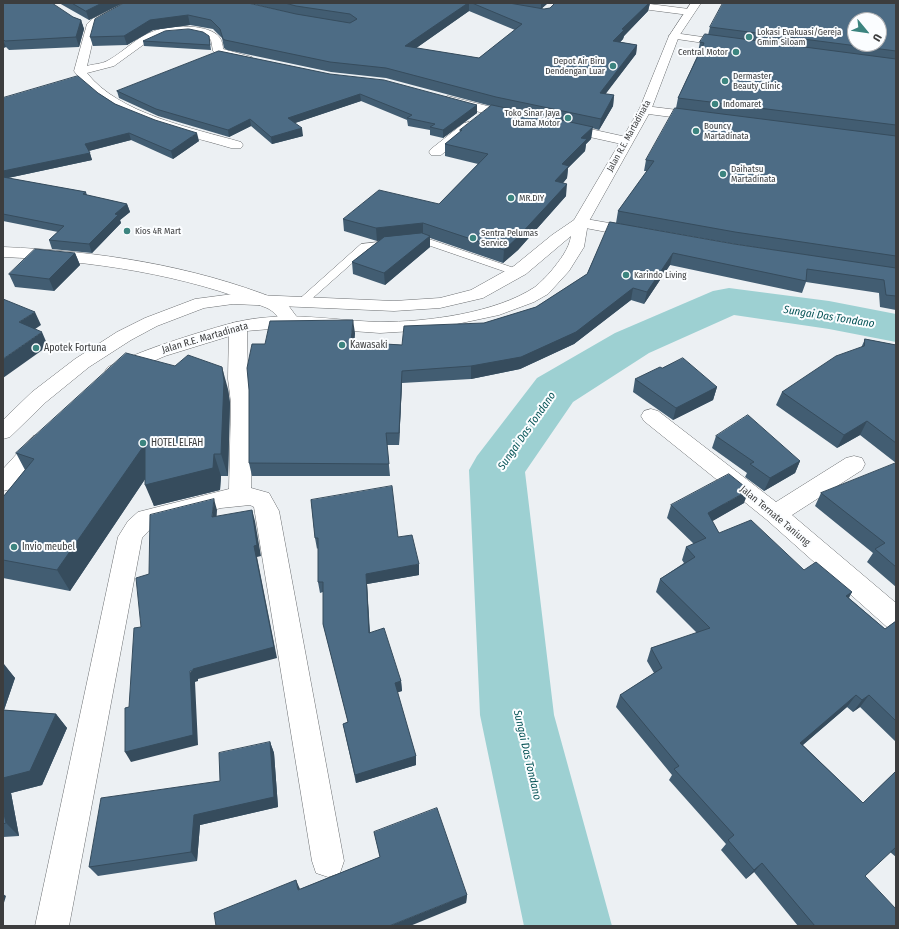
<!DOCTYPE html>
<style>
body{margin:0}
#map{position:relative;width:899px;height:929px;overflow:hidden;background:#ecf0f3;font-family:"Fira Sans Condensed",sans-serif}
canvas{display:block}
.frame{position:absolute;inset:0;border:4px solid #3c3d3e;pointer-events:none}
.north{position:absolute;left:847px;top:12px;width:40px;height:40px;box-sizing:border-box;background:#fbfdff;border:1px solid #afb0b2;border-radius:50%;rotate:119deg;font-size:11px;font-weight:700;line-height:16px;text-align:center;color:#3c3d3e}
.north::after{content:'';display:block;margin:auto;width:14px;height:18px;background:#3c847f;clip-path:polygon(50% 0,100% 100%,50% 72%,0 100%)}
</style>
<div id="map">
<canvas width="899" height="929"></canvas>
<div class="frame"></div>
<div class="north">U</div>
</div>
<script>
const ctx = document.querySelector('canvas').getContext('2d');
ctx.lineJoin = 'round';
function paint(path, color) {
  ctx.fillStyle = color;
  ctx.fill(path, 'evenodd');
}
function stroke(path, color, width, dash) {
  ctx.strokeStyle = color;
  ctx.lineWidth = width;
  ctx.lineCap = dash ? 'butt' : 'round';
  ctx.setLineDash(dash || []);
  ctx.stroke(path);
}
function label(font, color, halo, rows, align = 'center') {
  ctx.font = font + ' "Fira Sans Condensed",sans-serif';
  ctx.lineWidth = 4;
  ctx.setLineDash([]);
  ctx.textBaseline = 'middle';
  ctx.strokeStyle = halo;
  ctx.fillStyle = color;
  for (const [text, x, y, turn = 0] of rows) {
    ctx.save();
    ctx.translate(x, y);
    ctx.rotate((+turn || 0) * Math.PI / 180);
    ctx.textAlign = isNaN(turn) ? turn : align;
    if (halo) ctx.strokeText(text, 0, 0);
    ctx.fillText(text, 0, 0);
    ctx.restore();
  }
}
const river = new Path2D(`
 M729,288L829,301L896,314V342L829,329L734,315L649,353L573,402L525,472L554,715L612,926H524L480,715L469,470L477,456L537,378L615,333L713,291Z`);
const service = new Path2D(`
 M423,237L520,270L521,272L520,274H512L422,243L368,249L306,304L302,305L296,302L361,244Z`);
const minor = new Path2D(`
 M126,3H139L96,27L87,66C93,64 102,64 107,61C124,52 136,37 154,31C169,25 210,23 220,38C222,41 223,46 223,49L252,57L254,59L248,62L219,56L213,51L211,40L204,34L160,35L143,45L114,66L87,73C119,114 192,128 241,142L243,145L241,148H231C177,132 108,120 74,71L87,24L92,19Z
 M614,3H642L689,9L694,12L689,15L619,6Z
 M674,33L731,41L736,44L731,47L670,38L669,36Z
 M448,96L519,114L521,117L515,121L444,103L442,100Z
 M645,106L702,113L708,117L702,121L641,113L639,110Z
 M469,122L475,126L474,129L441,155H431L429,152L431,149L464,123Z
 M563,123L631,138L633,141L631,144L626,145L558,130L557,127Z
 M580,218L638,228L644,230L646,233L644,236L638,238L575,226L572,223L575,220Z
 M3,247C97,251 191,265 279,300L288,305L299,320L296,324C280,328 280,314 267,308C183,274 93,261 3,257Z
 M238,322L244,323L247,327L248,379L251,403V488L269,493L279,511L344,861L340,873L328,877L316,873L312,861L254,507L250,505L221,508L154,525L142,538L69,926H35L118,537L128,521L138,512L229,489L231,403L228,379L229,327L232,323Z
 M651,409L658,411L776,502L846,458L854,456L862,458L865,464L862,470L792,515L896,603V630L887,627L767,520L644,421L641,416L644,411Z`);
const trunk = new Path2D(`
 M691,3H701L679,36L651,110L588,223L584,247L569,271L548,294L534,302L499,315L452,325L413,331L380,333L295,327L246,331L165,356L122,375L115,377L108,375L105,371L108,367C138,352 169,342 201,332C221,326 240,320 260,318C300,313 340,321 380,322C427,322 496,313 535,287C541,282 547,276 552,270C560,260 569,249 571,236L526,274L483,298L440,308L394,311L233,304L204,308L157,326L131,340L89,367L46,402L10,437L3,439V420L32,392L75,359L117,332L145,318L195,299L233,294L394,301L440,298L471,290L514,266L552,235L574,220L639,110L669,36Z
 M41,434L49,436L52,441L49,446L11,489L3,491V469L33,436Z`);
const wall = new Path2D(`
 M3,3L73,17L81,20L84,29L79,47L9,50L6,47L3,48Z
 M59,3H123L89,20Z
 M124,3L297,15L249,3H548L541,9H544L550,8L555,3H657H650L648,11L624,36L623,39L620,42L637,45L636,54L605,94L614,95L613,106L599,130L592,128L591,139L586,144L585,151L568,168L567,178L563,183L566,196L518,250L503,263L430,238V247L385,285L353,274L352,262L380,240L377,241L344,231L343,219L439,204L478,164L445,156V144L460,132V130L491,106L386,78L331,72L227,50L224,48L222,38L213,29L190,25L153,30L127,45L93,46L90,37ZM469,11L515,30L479,58L416,48Z
 M896,3V310L880,307L879,293L806,282L802,293L670,265L644,304L631,300L574,344L520,369L471,379L402,383L399,445H387L390,476H252L249,463L265,344L355,333L354,342L402,345L484,323L536,307L587,274L610,222L734,244L818,257L731,244L616,223L618,211L647,171H644L646,160L676,108L678,98L699,52H698L700,42L708,35L710,27Z
 M209,36L211,50L144,46L143,41Z
 M219,51L477,105V113L443,138L430,135V130L408,126L407,120L361,101L295,123L303,136L272,144L251,126L229,137L158,116L119,98L117,91Z
 M98,93L115,104L199,141L173,159L131,140L89,151L92,160L8,178L86,192L87,195L127,204L130,212L120,220L121,223L92,253L52,249L49,240L58,232L3,221V98Z
 M75,253L80,265L54,291L15,287L9,274Z
 M865,339L896,345V463L860,435L837,448L776,405L782,392L861,348Z
 M635,379L717,387L713,400L673,420L633,392Z
 M228,389L230,403L228,476H221L220,490L154,506L145,479L70,591L3,578V497L25,470L16,453Z
 M716,436L800,461L795,473L764,491L745,477L747,473L712,448Z
 M896,463V587L867,562L873,553L815,506L821,493Z
 M311,500L398,537L419,575L367,584L370,632L401,681L402,691L397,692L416,756V765L356,783L343,724L348,722L323,624V592L320,593L318,582V548L317,549L315,538Z
 M744,503L712,521L719,533L804,570L852,592L849,598L885,629L896,621V742L860,707L853,712L847,707L803,745L863,803L896,771V857L890,852L865,876L896,926H798L754,872L746,879L721,850L726,844L669,780L672,775L616,707L620,695L654,673L647,661L651,648L697,633L656,592L660,579L684,563L682,560L686,547L694,544L667,518L671,505Z
 M3,664L15,678L4,710L56,714L67,728L42,785L11,793L19,836L3,837Z
 M270,742L274,753L278,807L200,825L197,861L98,876L89,867L220,781Z
 M374,832L467,895L466,903L300,889L380,857Z`);
const shadedWall = new Path2D(`
 M102,3H123L89,20L86,11Z
 M468,3H469V11L405,56V46Z
 M541,3H548L541,9Z
 M649,3H650L648,11L624,36L623,39L612,51L613,41L622,29Z
 M188,15L190,25L153,30L127,45L124,36L150,20Z
 M81,20L84,29L79,47L76,37Z
 M3,40L6,47L3,48Z
 M637,45L636,54L598,104L600,93Z
 M360,94L361,101L289,125L288,118Z
 M614,95L613,106L599,130L601,119Z
 M477,105V113L443,138V130Z
 M250,119L251,126L229,137L228,130Z
 M593,127L591,139L586,144L585,151L568,168L567,178L554,194L555,181L562,164L581,138Z
 M302,128L303,136L272,144L271,137Z
 M129,133L131,140L88,151L85,144Z
 M197,133L199,141L173,159L171,151Z
 M90,153L92,160L3,179V171Z
 M567,184L566,196L518,250L503,263L504,250Z
 M127,204L130,212L120,220L121,223L92,253L89,244L115,214Z
 M423,223V236L377,241L376,228Z
 M430,236V247L385,285L384,273Z
 M75,253L80,265L54,291L49,279Z
 M673,253L670,265L644,304L647,292Z
 M633,288L631,300L574,344L520,369L471,379V366Z
 M35,312L41,325L25,336L19,322Z
 M353,320L355,333L353,355L351,342Z
 M42,332L48,346L3,378V359Z
 M222,367L228,389L230,403L228,476L221,454Z
 M402,371V383L399,445V433Z
 M717,387L713,400L673,420L676,408Z
 M867,421L860,435L837,448L844,435Z
 M145,444L154,466L70,591L57,570Z
 M214,454L221,476L220,490L154,506L145,485Z
 M800,461L795,473L764,491L770,478Z
 M749,490L744,503L704,526L708,513Z
 M214,499L217,510L216,528L212,517Z
 M252,510L255,521L261,556L257,557L277,658L198,679V681L195,682L198,745L131,762L125,752L193,669L254,546Z
 M419,564V575L367,584L370,643L369,633L366,574Z
 M852,592L844,604L846,596Z
 M4,664L15,678L3,713V665Z
 M401,681L402,691L396,693L395,683Z
 M856,695L847,707L792,754L800,743Z
 M869,695L860,707L853,712L862,700Z
 M56,714L67,728L42,785L11,793L19,836L6,823L3,809V778Z
 M270,742L274,753L278,807L200,825L197,861L191,852L194,815Z
 M416,756V765L356,783L355,775Z
 M762,863L754,872L746,879L754,870Z
 M296,880L300,889L298,890Z
 M3,894L6,896L3,906Z
 M467,895L466,903L410,926H389Z`);
const building = new Path2D(`
 M3,3H52L73,17L81,20L76,37L5,41L3,39Z
 M72,3H102L86,11Z
 M124,3H248L296,14L350,23L357,19L350,14L296,6L285,3H468L405,46L479,58L522,24L472,3H509L544,9L550,8L555,3H649L622,29L624,30L613,41L637,45L600,93L614,95L601,119L496,97L386,68L330,62L225,40L223,39L220,29L211,20L188,15L150,20L124,36L90,37L95,19Z
 M723,3H896V51L710,27ZM855,20H879V44H855Z
 M189,29L203,32L209,36L210,45L143,41L165,31Z
 M705,34L896,59V125L678,98L704,43L700,42Z
 M219,51L330,74L384,80L477,105L443,130L430,127L435,124L407,118L412,115L360,94L288,118L302,128L271,137L250,119L228,130L156,109L117,91Z
 M78,76L98,93L115,104L155,120L197,133L171,151L129,133L85,144L90,153L3,171V98Z
 M492,105L593,127L581,138L587,139L562,164L569,166L555,181L567,184L518,237L504,250L423,223L376,228L343,219L379,190L439,204L488,154L445,144L462,130H460Z
 M675,108L896,136V256L735,232L618,211L654,161L646,160Z
 M3,177L86,192L83,194L127,204L115,214L118,215L89,244L49,240L64,226L3,214Z
 M610,222L734,244L896,268V296L886,295L884,280L807,269L806,281L673,253L647,292L633,288L576,332L521,357L471,366L402,371L399,433H386L389,464L249,463V390L247,368L252,344H265L270,321L353,320L351,342L402,345L404,326L484,323L536,307L587,274Z
 M422,233L430,236L384,273L352,262L384,237Z
 M35,249L75,253L49,279L9,274Z
 M3,299L35,312L19,322L42,332L3,359Z
 M865,339L896,345V443L867,421L844,435L782,392L836,356L864,346Z
 M126,353L175,366L188,355L222,367L224,381L221,454H214L213,468L145,485V444L57,570L3,560V497L34,459L16,453Z
 M683,358L717,387L676,408L635,379L660,367L662,368Z
 M748,415L800,461L770,478L750,464L754,462L716,436Z
 M896,463V567L875,549L885,543L821,493Z
 M729,474L749,490L708,513L719,533L751,520L804,570L816,562L852,592L846,596L885,629L896,621V721L869,695L862,700L856,695L800,743L863,803L896,771V847L865,876L896,909V926H815L762,863L754,870L728,840L734,835L674,769L679,766L620,695L662,668L651,648L710,628L660,579L695,557L686,547L706,538L671,505Z
 M392,486L398,537L412,535L419,564L366,574L369,633L384,628L401,681L395,683L416,756L355,775L343,724L348,722L323,624V582H318V538H315L311,500Z
 M214,499L212,517L252,510L257,545L254,546L274,647L193,669V671H190L193,735L125,752V708L129,707L134,628L141,627L136,578L149,574L150,515Z
 M3,710L56,714L30,771L3,778Z
 M270,742L274,797L194,815L191,852L89,867L101,798L220,781L219,753Z
 M437,808L467,895L389,926H216L214,913L296,880L298,890L380,857L374,832Z
 M3,809L6,823L3,824Z`);
const markers = [
 [749,37,4,"#3c847f"],
 [736,52,4,"#3c847f"],
 [613,66,4,"#3c847f"],
 [725,81,4,"#3c847f"],
 [715,104,4,"#3c847f"],
 [568,118,4,"#3c847f"],
 [696,131,4,"#3c847f"],
 [723,174,4,"#3c847f"],
 [511,198,4,"#3c847f"],
 [127,231,4,"#3c847f"],
 [473,238,4,"#3c847f"],
 [626,275,4,"#3c847f"],
 [342,345,4,"#3c847f"],
 [36,348,4,"#3c847f"],
 [143,443,4,"#3c847f"],
 [14,547,4,"#3c847f"]
];
const farPoinames = [
 ["Lokasi Evakuasi/Gereja",757,32],
 ["Gmim Siloam",757,42],
 ["Central Motor",728,52,"right"],
 ["Depot Air Biru",605,61,"right"],
 ["Dendengan Luar",605,71,"right"],
 ["Dermaster",733,76],
 ["Beauty Clinic",733,86],
 ["Indomaret",723,104],
 ["Toko Sinar Jaya",560,113,"right"],
 ["Utama Motor",560,123,"right"],
 ["Bouncy",704,126],
 ["Martadinata",704,136],
 ["Daihatsu",731,169],
 ["Martadinata",731,179],
 ["MR.DIY",519,198],
 ["Kios 4R Mart",135,231],
 ["Sentra Pelumas",481,233],
 ["Service",481,243],
 ["Karindo Living",634,275]
];
const farStreetnames = [
 ["Jalan R.E. Martadinata",629,136,-61]
];
const streetNames = [
 ["Jalan R.E. Martadinata",205,338,-16],
 ["Jalan Ternate Taniung",775,516,40]
];
const poiNames = [
 ["Kawasaki",350,345],
 ["Apotek Fortuna",44,348],
 ["HOTEL ELFAH",151,443],
 ["Invio meubel",22,547]
];
const waterNames = [
 ["Sungai Das Tondano",829,317,9],
 ["Sungai Das Tondano",527,431,-55],
 ["Sungai Das Tondano",527,755,77]
];
paint(river, '#9dd0d2');
stroke(service, '#6b6e71', 1);
stroke(minor, '#6b6e71', 1);
stroke(trunk, '#6b6e71', 1);
paint(service, '#fff');
paint(minor, '#fff');
paint(trunk, '#fff');
paint(wall, '#425d72');
paint(shadedWall, '#364c5d');
paint(building, '#4d6c85');
stroke(building, '#364c5d', 1);
for (const [x, y, r, color] of markers) {
  const dot = new Path2D();
  dot.arc(x, y, r, 0, 2 * Math.PI);
  ctx.fillStyle = color;
  ctx.fill(dot);
  stroke(dot, '#fbfdff', 1.5);
}
label('9px', '#3c3d3e', '#fbfdff', farPoinames, 'left');
label('9px', '#3c3d3e', '#fbfdff', farStreetnames);
label('10px', '#3c3d3e', '#fbfdff', streetNames);
label('10px', '#3c3d3e', '#fbfdff', poiNames, 'left');
label('italic 11px', '#075457', '#fbfdff', waterNames);
</script>
